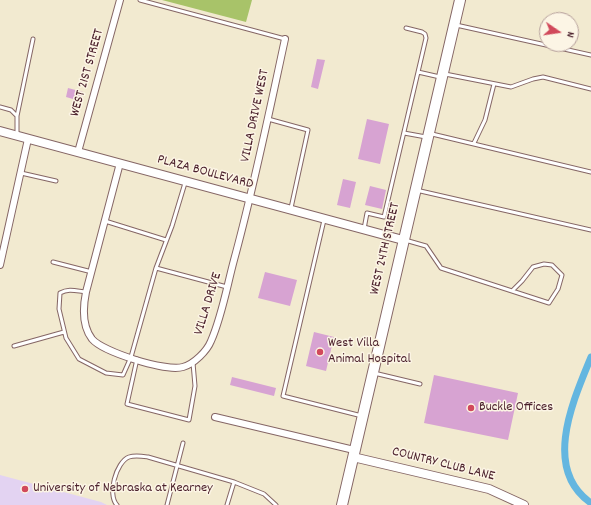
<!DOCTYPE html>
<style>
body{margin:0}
#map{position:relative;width:591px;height:505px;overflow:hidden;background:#f2ead0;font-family:Dekko,sans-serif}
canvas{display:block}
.north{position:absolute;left:539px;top:12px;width:40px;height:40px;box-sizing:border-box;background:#fcf5e5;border:1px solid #b59f9b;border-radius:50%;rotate:103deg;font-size:11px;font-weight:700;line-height:16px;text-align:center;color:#4a1f2b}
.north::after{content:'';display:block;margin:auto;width:14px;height:18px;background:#d1495b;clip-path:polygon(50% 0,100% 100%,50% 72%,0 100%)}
</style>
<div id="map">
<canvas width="591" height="505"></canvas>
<div class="north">N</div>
</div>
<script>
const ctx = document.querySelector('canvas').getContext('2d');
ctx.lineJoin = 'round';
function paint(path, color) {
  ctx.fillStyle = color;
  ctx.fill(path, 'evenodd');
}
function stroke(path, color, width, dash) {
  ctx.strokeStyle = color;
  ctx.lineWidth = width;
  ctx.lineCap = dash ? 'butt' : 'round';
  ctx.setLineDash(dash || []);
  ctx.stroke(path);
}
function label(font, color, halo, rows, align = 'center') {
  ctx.font = font + ' Dekko,sans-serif';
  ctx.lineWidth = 3;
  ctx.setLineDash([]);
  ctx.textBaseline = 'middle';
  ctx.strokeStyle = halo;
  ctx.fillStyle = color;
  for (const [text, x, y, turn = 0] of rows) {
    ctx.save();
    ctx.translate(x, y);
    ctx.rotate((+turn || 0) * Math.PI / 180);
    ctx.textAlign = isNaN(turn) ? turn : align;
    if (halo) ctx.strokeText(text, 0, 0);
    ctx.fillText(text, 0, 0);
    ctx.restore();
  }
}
const built = new Path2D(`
 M0,475L101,502L107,505H0Z`);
const green = new Path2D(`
 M162,0H252L246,22Z`);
const canal = new Path2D(`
 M591,357C573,401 542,469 591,503`);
const building = new Path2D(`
 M317,59L325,60L318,89L311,87Z
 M68,88L83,92L80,101L66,97Z
 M367,119L389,124L380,164L358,159Z
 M343,179L356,182L350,208L337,205Z
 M370,186L386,190L382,209L365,205Z
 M265,272L297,280L290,306L258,298Z
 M314,332L334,337L326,371L306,366Z
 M434,375L518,393L508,440L424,423Z
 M232,377L276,388L274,396L230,385Z`);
const service = new Path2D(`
 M140,0L285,39
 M456,25L591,55
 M418,72L440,77
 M445,74L511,87L533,79L543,77L591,89
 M0,107L11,110L17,116V134
 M17,116L33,39
 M268,119L308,130L291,208
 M404,133L426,137
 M432,134L591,172
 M474,143L485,120L494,84
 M21,173L56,181
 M416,190L591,230
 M324,220L283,396L362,416
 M105,221L166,240
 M364,229L367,213L384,217L426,38L425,34L422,32L406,28
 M405,240L426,246L441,268L512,291
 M53,262L92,272
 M544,264L552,265L562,275L558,289L549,303L512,291L522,281L533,267Z
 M156,268L227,287
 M86,292C76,291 69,288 60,293L59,309L66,338L79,359L106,373L123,375L131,357L156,268L172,226L185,183
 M14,346L64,332
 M137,359L127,404L189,420L195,386L193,363
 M374,373L420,384
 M234,482L264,494L276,505
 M117,505C107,495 116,462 129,457C135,455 141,456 148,457L234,482L227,505
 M167,505L183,443`);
const minor = new Path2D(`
 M78,152L120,0
 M120,163L86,292C83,307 82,326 92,339C103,352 166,372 183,367C194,364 207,351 211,341C222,316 227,286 234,260C254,187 269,113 285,39
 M0,265L28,139
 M215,417L354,450`);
const tertiary = new Path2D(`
 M0,131L403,240
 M353,457L489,489L524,505`);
const primary = new Path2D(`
 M342,505L460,0`);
const markers = [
 [320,352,4,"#d1495b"],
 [471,408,4,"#d1495b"],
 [25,489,4,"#d1495b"]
];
const streetNames = [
 ["WEST 21ST STREET",88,73,-74],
 ["VILLA DRIVE WEST",256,116,-78],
 ["PLAZA BOULEVARD",205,173,15],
 ["WEST 24TH STREET",386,249,-77],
 ["VILLA DRIVE",209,304,-73],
 ["COUNTRY CLUB LANE",443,465,14]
];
const poiNames = [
 ["West Villa",328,344],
 ["Animal Hospital",328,360],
 ["Buckle Offices",479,408],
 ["University of Nebraska at Kearney",33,489]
];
paint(built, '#e3d3f2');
paint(green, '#a8c369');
stroke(canal, '#64b6e0', 7);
paint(building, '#d7a3d2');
stroke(service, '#856665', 5);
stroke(minor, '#856665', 8);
stroke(tertiary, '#856665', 10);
stroke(primary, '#856665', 12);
stroke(service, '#fff', 3);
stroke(minor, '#fff', 6);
stroke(tertiary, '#fff', 8);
stroke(primary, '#fff', 10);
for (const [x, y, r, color] of markers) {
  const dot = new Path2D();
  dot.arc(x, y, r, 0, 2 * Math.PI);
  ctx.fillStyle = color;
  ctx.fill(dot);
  stroke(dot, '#fcf5e5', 1.5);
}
label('14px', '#4a1f2b', '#fcf5e5', streetNames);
label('14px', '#4a1f2b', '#fcf5e5', poiNames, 'left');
</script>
